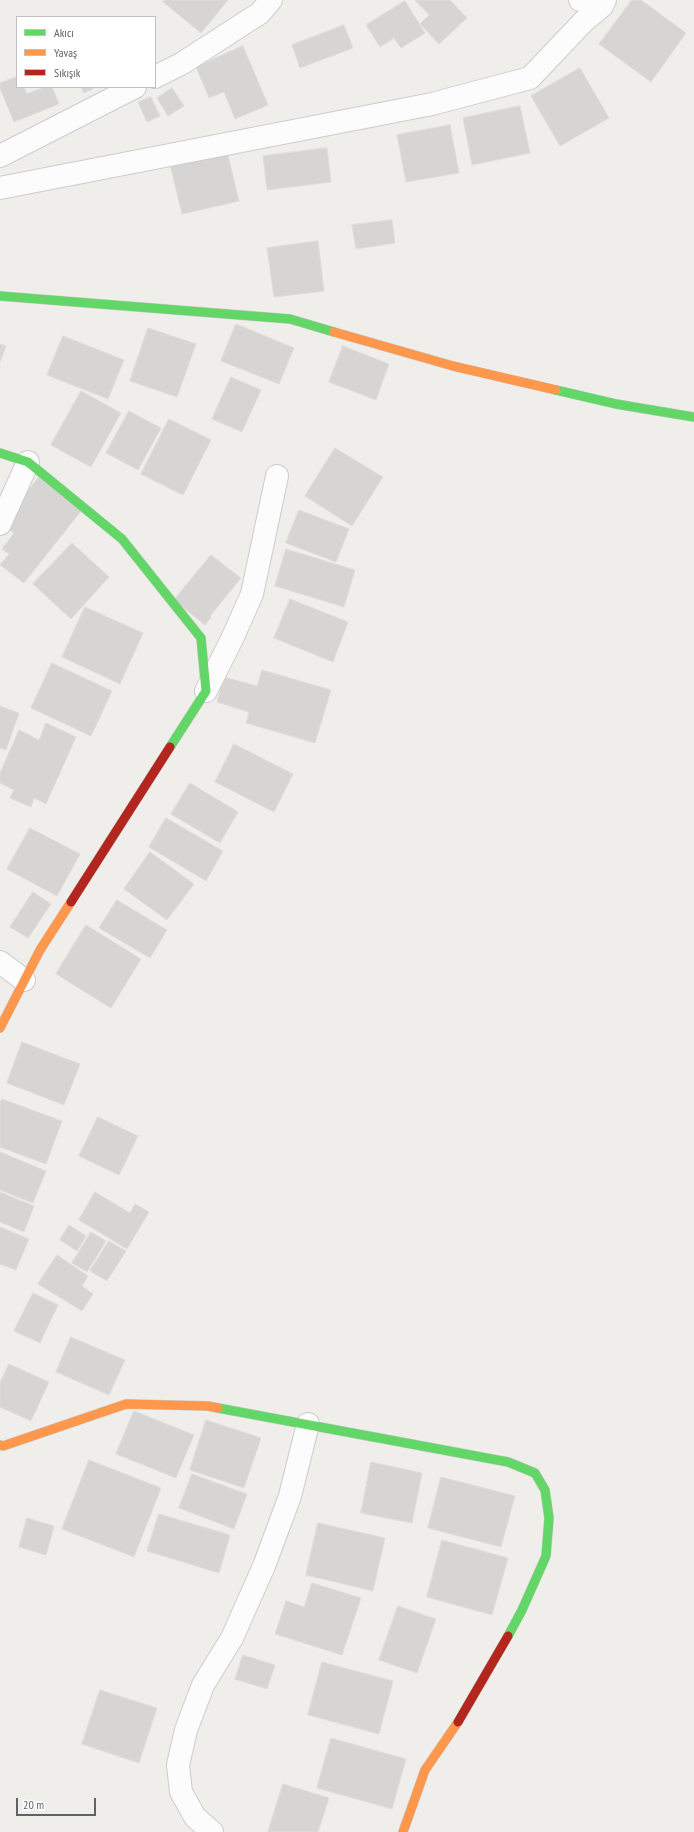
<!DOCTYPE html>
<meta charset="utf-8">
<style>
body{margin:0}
#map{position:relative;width:694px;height:1832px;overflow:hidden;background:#efeeea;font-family:"PT Sans Narrow",sans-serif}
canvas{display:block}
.legend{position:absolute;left:16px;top:16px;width:140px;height:72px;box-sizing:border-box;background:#fff;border:1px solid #bfc1c3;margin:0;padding:5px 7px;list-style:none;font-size:12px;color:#5f6368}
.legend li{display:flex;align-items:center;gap:8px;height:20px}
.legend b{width:20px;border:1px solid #bfc1c3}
.scale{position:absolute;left:16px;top:1798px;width:80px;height:18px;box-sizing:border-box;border:2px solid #5f6368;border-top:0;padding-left:5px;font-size:12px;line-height:14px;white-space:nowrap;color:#5f6368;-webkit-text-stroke:3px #fff;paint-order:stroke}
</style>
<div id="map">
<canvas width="694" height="1832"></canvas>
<ul class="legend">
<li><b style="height:5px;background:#63d668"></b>Akıcı</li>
<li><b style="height:5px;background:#ff974d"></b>Yavaş</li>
<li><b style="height:5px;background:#b3261e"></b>Sıkışık</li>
</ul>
<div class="scale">20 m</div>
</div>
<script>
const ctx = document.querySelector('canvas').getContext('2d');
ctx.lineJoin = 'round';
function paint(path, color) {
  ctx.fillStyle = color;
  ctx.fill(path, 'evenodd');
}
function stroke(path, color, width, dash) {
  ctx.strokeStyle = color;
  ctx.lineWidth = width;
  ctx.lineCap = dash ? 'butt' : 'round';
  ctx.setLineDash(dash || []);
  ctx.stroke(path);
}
const building = new Path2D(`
 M165,0H228L201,33L163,2Z
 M415,0H450L467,18L439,44L420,24L429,15Z
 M632,0H641L686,33L651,82L599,44Z
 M405,1L425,33L401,48L394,38L380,47L366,25Z
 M344,25L353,48L300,68L292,45Z
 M243,46L268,105L235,119L224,92L209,98L196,67Z
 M580,68L609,118L560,146L531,96Z
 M17,77V87H24L27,94L44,87H52L59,104L14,122L0,88V83Z
 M81,87H96L84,93Z
 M172,88L184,106L168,116L157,98Z
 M151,97L160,116L147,122L138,102Z
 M520,106L530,153L472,165L463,118Z
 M450,125L459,173L406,182L397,135Z
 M226,147L239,201L182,214L169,160Z
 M327,148L331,182L267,190L263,156Z
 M392,220L395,243L356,249L352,225Z
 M318,241L324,291L274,297L267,248Z
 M236,324L294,348L279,384L221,361Z
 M148,328L196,344L177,397L130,381Z
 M63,336L124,360L108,399L47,375Z
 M0,344L6,346L0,362Z
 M343,346L389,364L376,400L329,382Z
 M231,377L261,390L242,432L212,419Z
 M81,391L121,413L91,467L51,445Z
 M129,411L161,428L138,470L106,453Z
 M169,419L211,440L183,495L141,474Z
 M335,448L383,477L352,526L305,496Z
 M39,477L81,511L24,583L0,565L9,554L2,549L14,533L2,524Z
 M299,510L349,529L336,562L286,543Z
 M72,543L109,577L71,619L33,584Z
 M286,549L355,570L344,607L275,586Z
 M211,555L241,578L210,616L211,617L205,625L174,600Z
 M290,599L348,622L333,662L274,638Z
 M85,607L143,633L120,684L62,657Z
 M52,663L112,691L91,736L31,708Z
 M262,670L331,690L315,743L246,723L249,712L217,702L224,677L257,686Z
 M0,706L19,713L6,750L0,748Z
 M46,723L76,737L46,804L34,798L31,807L10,798L14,790L0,783V773L19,730L39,740Z
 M234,744L293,774L274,812L215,782Z
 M190,783L238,812L220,843L171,814Z
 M166,818L223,851L206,881L149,847Z
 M30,828L80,854L57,896L7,869Z
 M150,852L194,884L167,920L124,889Z
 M33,892L51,904L28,938L10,927Z
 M117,900L167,930L150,958L99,928Z
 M86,925L141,959L111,1008L56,974Z
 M22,1042L80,1064L64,1105L7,1083Z
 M2,1099L62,1121L46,1164L0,1147V1104Z
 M98,1117L138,1136L119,1175L79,1156Z
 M0,1152L46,1171L33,1203L0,1190Z
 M0,1192L34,1206L24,1232L0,1222Z
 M95,1192L130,1213L135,1204L149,1212L127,1249L79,1220Z
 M69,1225L86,1236L77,1251L60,1240Z
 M0,1227L29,1239L16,1270L0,1264Z
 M91,1232L106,1241L87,1272L72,1263Z
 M109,1241L126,1251L107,1281L90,1271Z
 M57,1255L88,1276L82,1286L93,1294L82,1311L38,1284Z
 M33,1293L58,1305L40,1343L14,1331Z
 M71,1337L125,1360L109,1395L56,1372Z
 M9,1364L49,1382L31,1421L0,1407V1383Z
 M134,1411L194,1435L176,1478L116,1454Z
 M206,1420L261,1438L244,1488L190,1470Z
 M89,1460L161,1488L134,1557L62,1529Z
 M371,1462L422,1473L412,1523L361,1513Z
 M192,1474L247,1494L234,1529L179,1508Z
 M441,1477L515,1496L501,1547L428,1528Z
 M159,1514L230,1535L219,1573L147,1551Z
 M27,1518L54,1526L46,1555L19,1547Z
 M318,1523L385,1538L373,1591L306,1575Z
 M442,1540L508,1558L492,1615L427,1597Z
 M312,1583L361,1598L342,1655L275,1634L286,1601L304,1607Z
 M398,1606L436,1619L417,1673L379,1660Z
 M243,1655L275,1665L267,1689L235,1679Z
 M322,1662L393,1681L379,1734L308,1715Z
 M100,1690L157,1708L139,1763L82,1744Z
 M331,1738L406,1759L392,1809L317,1788Z
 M283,1784L329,1798L318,1832H268Z`);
const street = new Path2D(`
 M580,0L602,6
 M155,77L181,64L260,13L271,0
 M0,156L135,87
 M0,188L432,104L530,78L584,21L602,6L605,0
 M0,524L28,462
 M206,691L232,639L252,594L277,476
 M0,962L24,980
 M212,1832L195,1817L181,1792L178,1765L186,1730L203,1685L232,1638L264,1566L290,1496L308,1424`);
const fast = new Path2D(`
 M0,296L290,319L334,332
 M556,390L616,404L694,417
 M0,453L28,462L122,539L201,638L206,691L170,747
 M218,1408L508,1462L535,1473L545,1490L549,1518L546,1556L522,1610L508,1636`);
const slow = new Path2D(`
 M334,332L453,366L556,390
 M0,1028L40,950L71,902
 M0,1445L3,1446L126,1404L208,1406L218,1408
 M403,1832L425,1770L458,1722`);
const jam = new Path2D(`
 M71,902L170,747
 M458,1722L508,1636`);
paint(building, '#d6d5d3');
stroke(building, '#deddd9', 1);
stroke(street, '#cbcccc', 24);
stroke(fast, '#cacacb', 10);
stroke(slow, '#cacacb', 10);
stroke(jam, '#cacacb', 10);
stroke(street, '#fdfcfc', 22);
stroke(fast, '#63d668', 9);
stroke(slow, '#ff974d', 9);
stroke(jam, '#b3261e', 9);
</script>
